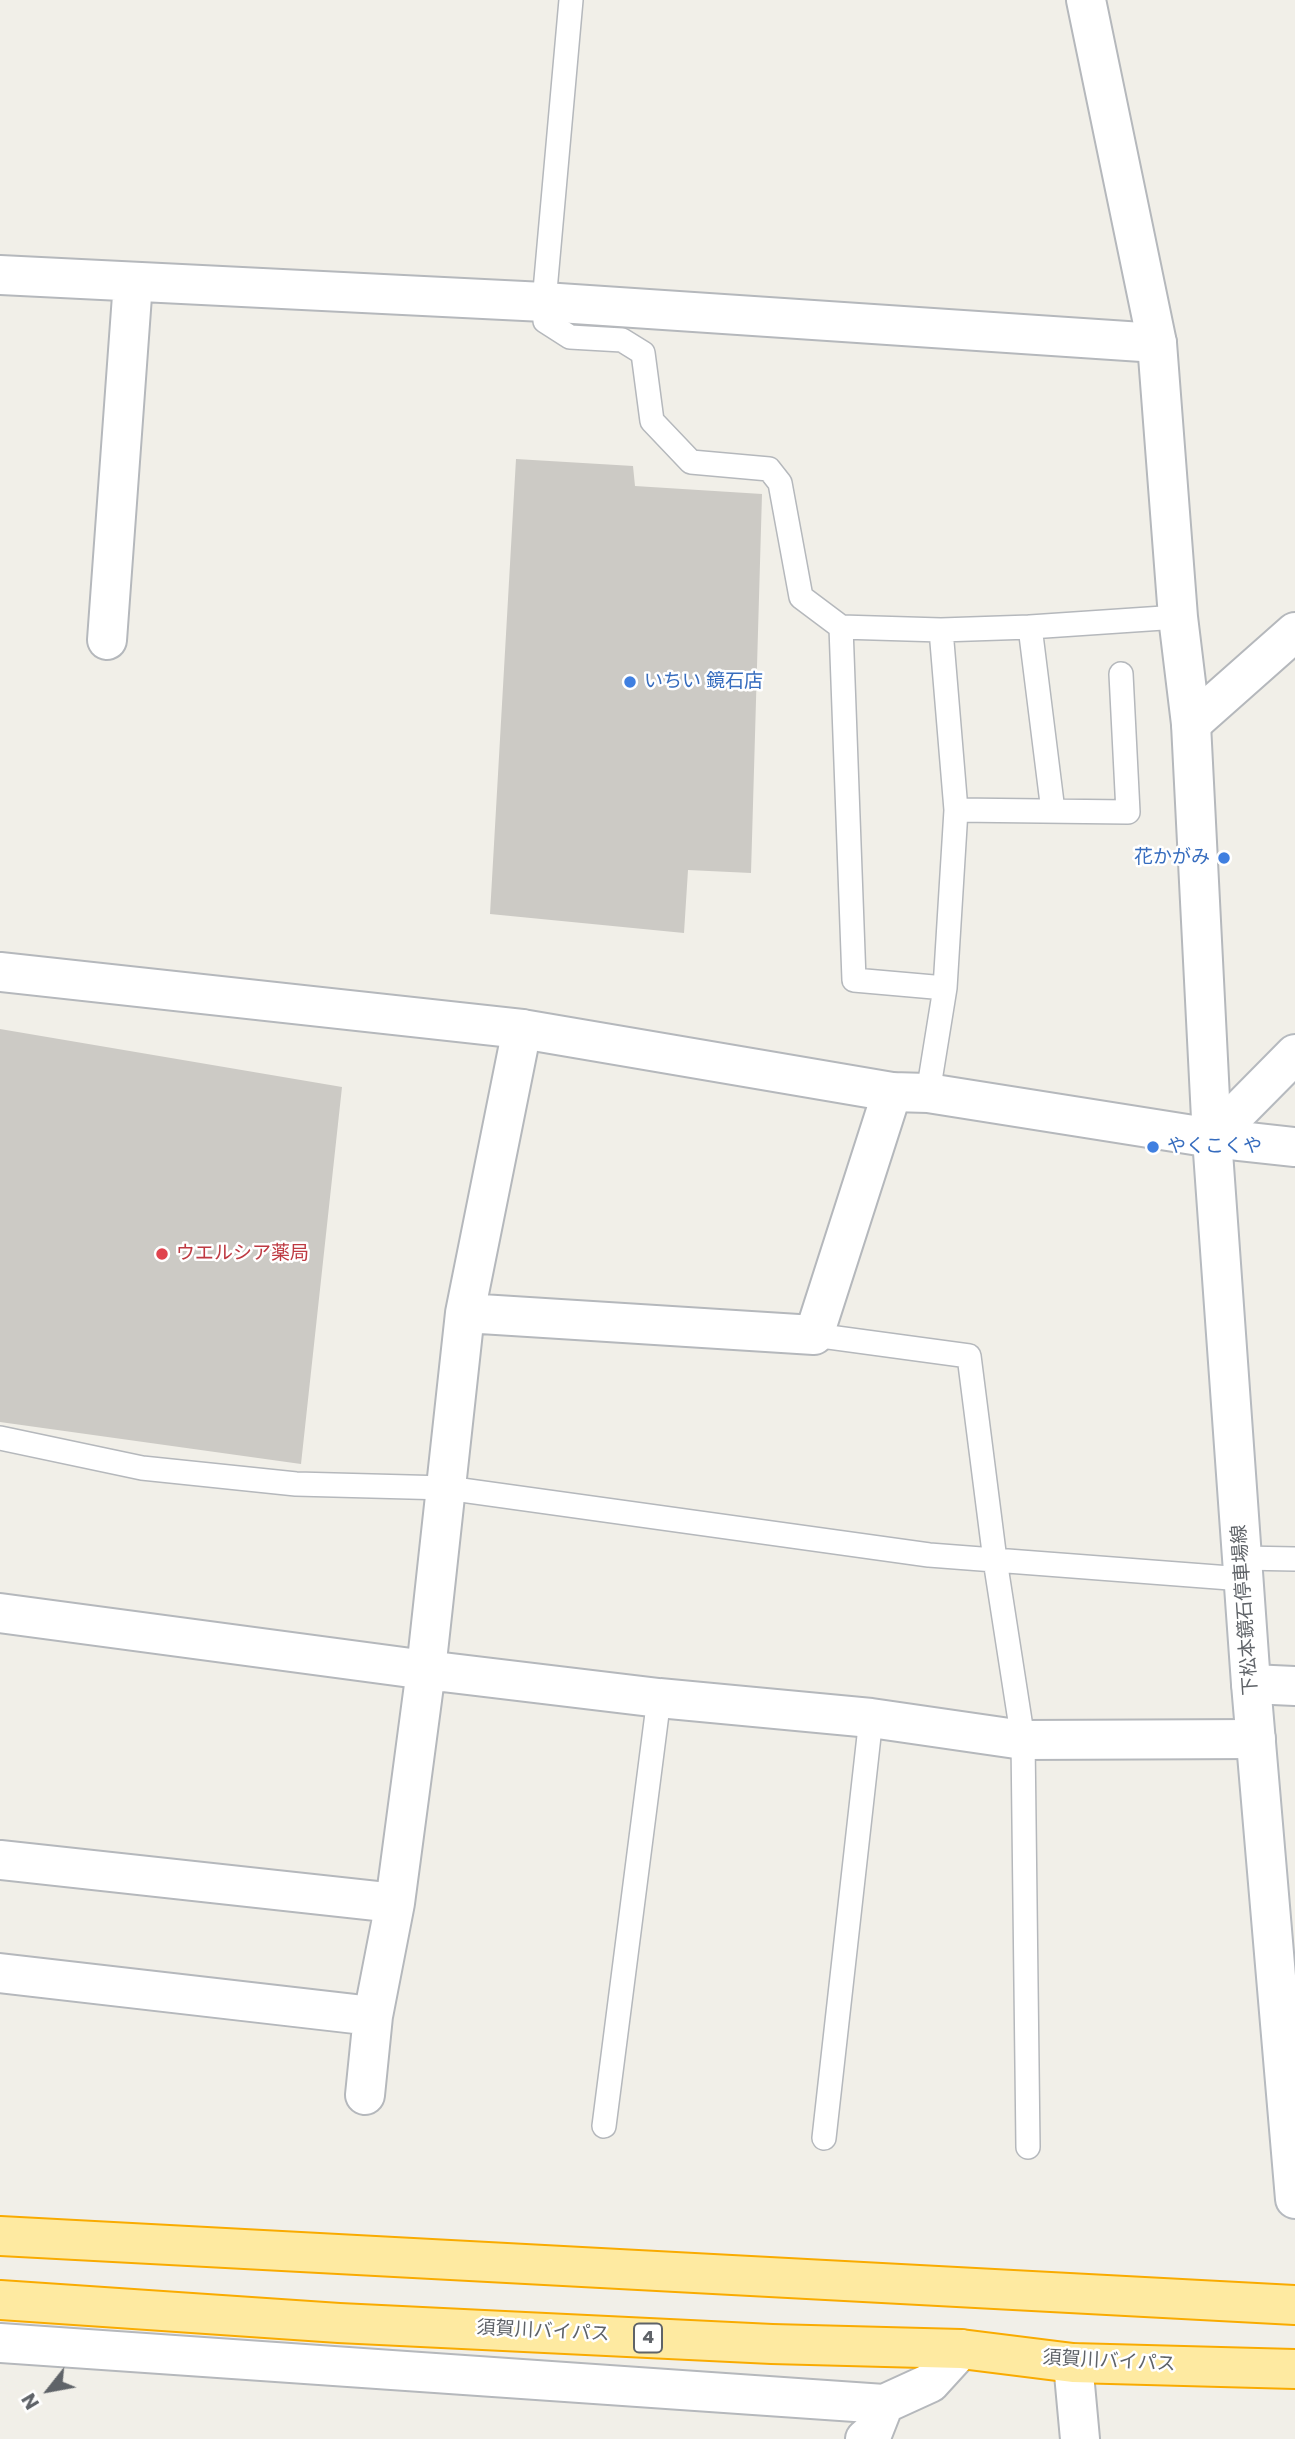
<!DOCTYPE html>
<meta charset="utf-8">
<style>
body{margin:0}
#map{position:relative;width:1295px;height:2439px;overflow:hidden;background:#f1efe8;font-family:Poppins,sans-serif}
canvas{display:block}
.north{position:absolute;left:14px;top:2355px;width:70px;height:70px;-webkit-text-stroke:5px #fff;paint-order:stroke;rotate:239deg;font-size:19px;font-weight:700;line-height:28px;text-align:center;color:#5f6368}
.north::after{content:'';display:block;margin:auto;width:24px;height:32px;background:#5f6368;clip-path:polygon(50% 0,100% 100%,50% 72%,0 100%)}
</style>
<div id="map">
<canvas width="1295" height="2439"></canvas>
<div class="north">N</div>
</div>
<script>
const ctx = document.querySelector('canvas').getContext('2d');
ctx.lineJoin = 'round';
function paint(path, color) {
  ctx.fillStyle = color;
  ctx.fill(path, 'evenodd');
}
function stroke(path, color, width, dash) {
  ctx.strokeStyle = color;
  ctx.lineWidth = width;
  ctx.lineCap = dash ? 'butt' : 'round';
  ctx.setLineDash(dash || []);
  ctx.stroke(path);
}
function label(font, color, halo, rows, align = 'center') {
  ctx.font = font + ' Poppins,"Noto Sans JP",sans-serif';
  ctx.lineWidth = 5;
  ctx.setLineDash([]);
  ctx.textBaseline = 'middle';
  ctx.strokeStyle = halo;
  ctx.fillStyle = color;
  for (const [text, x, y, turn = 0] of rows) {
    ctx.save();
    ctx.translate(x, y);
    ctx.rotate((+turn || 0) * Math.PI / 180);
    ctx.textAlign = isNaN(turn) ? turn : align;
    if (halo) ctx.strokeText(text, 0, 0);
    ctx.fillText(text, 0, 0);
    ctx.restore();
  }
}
const building = new Path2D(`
 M516,459L633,466L635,486L762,494L751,873L688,870L684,933L490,914Z
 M0,1029L342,1087L301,1464L0,1422Z`);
const service = new Path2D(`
 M571,0L544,302L545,321L570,337L622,340L643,353L652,421L691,462L769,469L780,483L801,597L841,627L941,630L956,810L945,988L928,1093
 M841,627L854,980L945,988
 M1030,627L1053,811
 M941,630L1030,627L1178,617
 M956,810L1128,812L1121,674
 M814,1335L969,1356L995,1560L1023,1740L1028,2147
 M0,1438L142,1468L296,1484L447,1488L929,1555L1243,1579
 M1242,1558L1295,1559
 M604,2126L659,1698
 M824,2138L871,1718`);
const minor = new Path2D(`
 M0,275L544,302L1157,343
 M107,640L133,282
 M1191,724L1295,632
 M465,1313L814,1335L892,1092
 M0,1613L426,1670L659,1698L871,1718L1023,1740L1256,1739
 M1251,1684L1295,1686
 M0,1860L395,1903
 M0,1973L373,2016
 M365,2095L373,2016L395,1903L426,1670L465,1313L522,1029
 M0,2343L884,2404L930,2383L961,2349
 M1073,2363L1080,2439
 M865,2439L873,2432L884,2404`);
const tertiary = new Path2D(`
 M1086,0L1157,343L1178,617L1191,724L1212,1138
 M0,972L522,1029L892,1092L928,1093L1212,1138L1295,1147`);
const secondary = new Path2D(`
 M1295,1054L1212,1138L1251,1684L1295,2199`);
const trunk = new Path2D(`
 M0,2236L1295,2305
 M0,2300L339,2323L772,2344L961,2349L1073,2363L1295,2369`);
const markers = [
 [630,682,7,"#3f7fe0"],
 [1224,858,7,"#3f7fe0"],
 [1153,1147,7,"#3f7fe0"],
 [162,1254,7,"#e0444e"]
];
const shields = [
 [648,2338,28]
];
const shieldNames = [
 ["4",648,2338]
];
const shopNames = [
 ["いちい 鏡石店",644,682],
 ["花かがみ",1210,858,"right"],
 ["やくこくや",1167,1147]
];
const healthNames = [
 ["ウエルシア薬局",176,1254]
];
const streetNames = [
 ["下松本鏡石停車場線",1246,1610,-94],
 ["須賀川バイパス",543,2332,3],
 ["須賀川バイパス",1109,2362,3]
];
paint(building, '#cccac5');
stroke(service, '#b5b8bc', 26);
stroke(minor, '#b5b8bc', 42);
stroke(tertiary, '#b5b8bc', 42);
stroke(secondary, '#b6babf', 42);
stroke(trunk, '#f9ab00', 42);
stroke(service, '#fff', 23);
stroke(minor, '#fff', 38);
stroke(tertiary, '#fff', 38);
stroke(secondary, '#fff', 38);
stroke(trunk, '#feeaa1', 38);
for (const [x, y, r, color] of markers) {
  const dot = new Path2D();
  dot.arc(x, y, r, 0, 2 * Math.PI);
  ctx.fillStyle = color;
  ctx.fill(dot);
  stroke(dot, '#fff', 2.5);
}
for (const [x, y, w] of shields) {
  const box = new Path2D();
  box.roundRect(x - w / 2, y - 14.5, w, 29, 5);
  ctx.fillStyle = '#fff';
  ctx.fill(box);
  stroke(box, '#5f6368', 2);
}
label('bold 18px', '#5f6368', null, shieldNames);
label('19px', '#366cbe', '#fff', shopNames, 'left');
label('19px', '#be3a42', '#fff', healthNames, 'left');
label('19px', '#5f6368', '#fff', streetNames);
</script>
